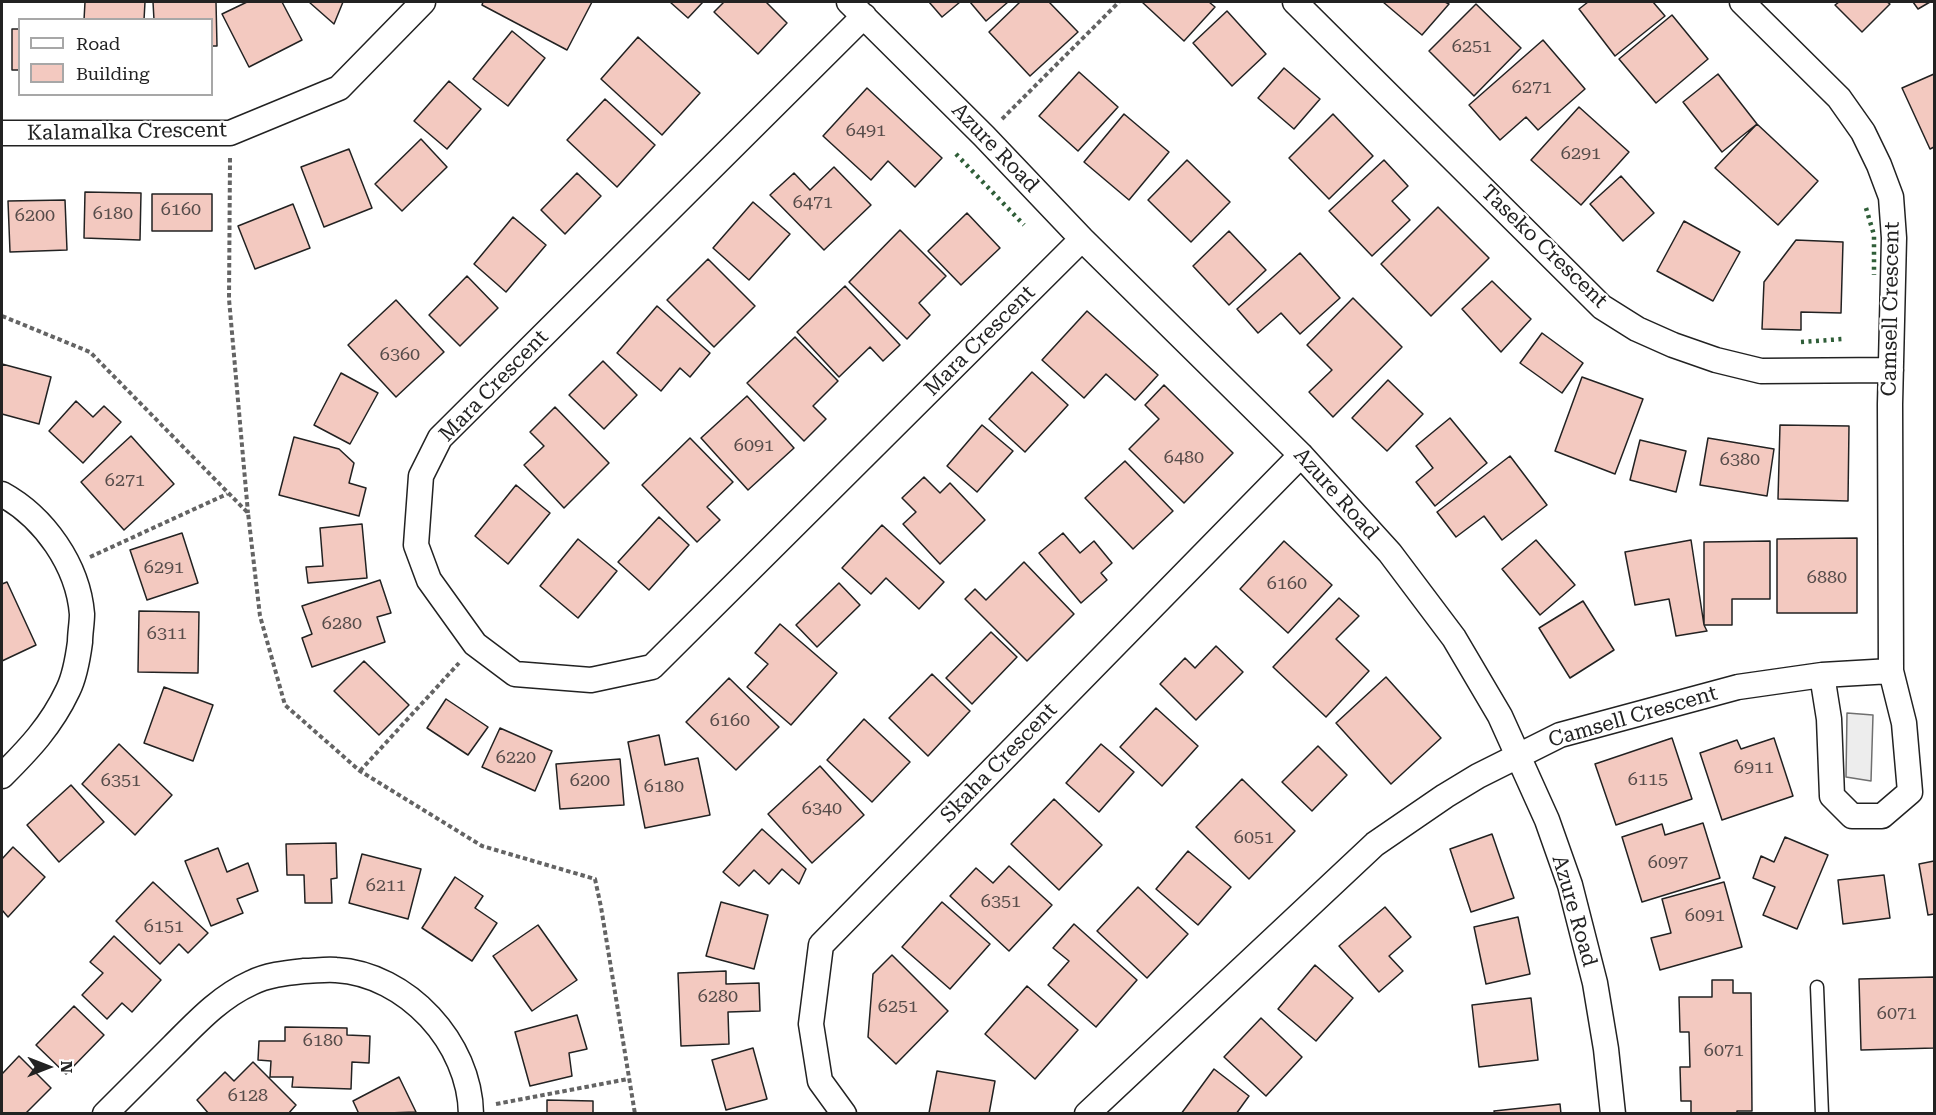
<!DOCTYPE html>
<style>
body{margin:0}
#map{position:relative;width:1936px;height:1115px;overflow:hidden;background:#fff;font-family:"Roboto Serif",serif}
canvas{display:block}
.frame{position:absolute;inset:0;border:3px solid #222;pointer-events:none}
.legend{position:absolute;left:18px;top:18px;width:195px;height:78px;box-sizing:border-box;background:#fff;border:2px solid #a7a7a7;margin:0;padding:8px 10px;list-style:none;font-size:18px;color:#222}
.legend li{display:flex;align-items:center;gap:12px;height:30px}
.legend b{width:30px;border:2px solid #a7a7a7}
.north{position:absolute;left:18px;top:1037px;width:60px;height:60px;-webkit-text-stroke:4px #fff;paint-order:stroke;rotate:90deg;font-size:16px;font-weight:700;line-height:24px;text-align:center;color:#222}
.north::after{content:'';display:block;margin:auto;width:21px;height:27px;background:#222;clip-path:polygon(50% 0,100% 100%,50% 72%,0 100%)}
</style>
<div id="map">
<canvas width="1936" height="1115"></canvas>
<div class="frame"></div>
<ul class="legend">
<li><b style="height:8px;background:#fff"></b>Road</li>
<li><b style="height:16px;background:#f3c9c0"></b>Building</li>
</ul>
<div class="north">N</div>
</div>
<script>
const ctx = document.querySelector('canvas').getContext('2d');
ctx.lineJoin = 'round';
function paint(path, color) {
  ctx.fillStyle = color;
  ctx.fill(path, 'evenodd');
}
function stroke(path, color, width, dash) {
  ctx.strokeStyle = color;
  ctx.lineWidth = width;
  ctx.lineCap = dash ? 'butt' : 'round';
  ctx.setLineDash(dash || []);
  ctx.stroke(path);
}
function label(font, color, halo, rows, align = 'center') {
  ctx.font = font + ' "Roboto Serif",serif';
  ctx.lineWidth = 4.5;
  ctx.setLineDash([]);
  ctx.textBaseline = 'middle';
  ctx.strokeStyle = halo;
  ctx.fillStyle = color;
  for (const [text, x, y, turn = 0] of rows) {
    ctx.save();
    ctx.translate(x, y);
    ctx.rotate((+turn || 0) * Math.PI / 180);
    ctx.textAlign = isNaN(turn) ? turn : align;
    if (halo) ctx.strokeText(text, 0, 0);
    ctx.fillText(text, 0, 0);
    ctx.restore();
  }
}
const parking = new Path2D(`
 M1847,713L1873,715L1871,781L1846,777Z`);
const building = new Path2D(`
 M85,2H145L144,20H84Z
 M153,2H216L217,46H212V20H154Z
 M247,2H282L302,40L249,67L222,14Z
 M309,2H343L334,24Z
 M483,2H592L567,50L482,5Z
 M670,2H703L688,18Z
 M724,2H766L787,23L758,54L714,12Z
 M929,2H960L942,17Z
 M970,2H1008L986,21Z
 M1020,2H1049L1078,32L1030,76L989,32Z
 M1142,2H1209L1215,7L1184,41Z
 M1383,2H1445L1449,4L1422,35Z
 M1588,2H1653L1665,16L1615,56L1579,9Z
 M1839,2H1887L1890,4L1862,32L1835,5Z
 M1913,2H1930L1918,9Z
 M1476,4L1521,48L1474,96L1429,51Z
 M1227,11L1266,54L1232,86L1193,43Z
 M1672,15L1708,59L1656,103L1619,59Z
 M12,29H20V70H12Z
 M512,31L545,58L508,106L473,79Z
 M638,37L700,93L662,135L601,79Z
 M1543,40L1585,89L1538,130L1526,117L1500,140L1469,105Z
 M1284,68L1320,99L1294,129L1258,98Z
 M1079,72L1118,107L1078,151L1039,116Z
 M1718,74L1757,124L1722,152L1683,102Z
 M1934,74V147L1930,149L1902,88Z
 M449,81L481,109L447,149L414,121Z
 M867,88L942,158L915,187L888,161L871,180L823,136Z
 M605,99L655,145L617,187L567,140Z
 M1579,107L1629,152L1581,205L1531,160Z
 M1124,114L1169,152L1129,200L1084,162Z
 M1333,114L1373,156L1329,199L1289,158Z
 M1757,124L1818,181L1778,225L1715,168Z
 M421,139L447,167L402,211L375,184Z
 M349,149L372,208L324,227L301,167Z
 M1187,160L1230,202L1191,242L1148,200Z
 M1384,160L1408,186L1392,201L1410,220L1372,256L1329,211Z
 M834,167L871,205L824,250L770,195L794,173L810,190Z
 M577,173L601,196L565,234L541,210Z
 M1621,176L1654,213L1623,241L1590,204Z
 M85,192L141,193L140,240L84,238Z
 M152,194H212V231H152Z
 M65,200L67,250L10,252L8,201Z
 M753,202L790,234L749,280L713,248Z
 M293,204L310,248L255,269L238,226Z
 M1438,207L1489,258L1431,316L1381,264Z
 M967,213L1000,248L961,285L928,251Z
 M513,217L546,245L506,292L474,264Z
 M1684,221L1740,252L1713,301L1657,271Z
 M900,230L946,276L919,303L930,315L907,339L849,282Z
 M1229,231L1266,270L1229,305L1193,266Z
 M1796,240L1843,242L1841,313L1801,312V330L1762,329L1764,282Z
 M1300,253L1340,298L1300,334L1281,313L1258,333L1237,309Z
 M708,259L755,306L714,347L667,300Z
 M467,276L498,308L460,346L429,315Z
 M1492,281L1531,319L1501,352L1462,309Z
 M845,286L900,345L883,361L870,347L839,377L797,332Z
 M1353,298L1402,347L1333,417L1309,392L1332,370L1307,345Z
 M396,300L444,352L396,397L348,345Z
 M657,306L710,353L690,377L680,368L661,391L617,353Z
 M1087,311L1158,375L1135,400L1106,374L1084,398L1042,360Z
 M1542,333L1583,363L1562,393L1520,363Z
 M795,337L838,381L813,406L826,419L804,441L747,383Z
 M603,361L637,395L604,429L569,395Z
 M2,364L51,377L39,424L2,414Z
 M1032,372L1068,405L1025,452L989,419Z
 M341,373L378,393L350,444L314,425Z
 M1582,377L1643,399L1615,474L1555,451Z
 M1388,380L1423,414L1387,451L1352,418Z
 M1164,385L1233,453L1184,503L1129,449L1159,419L1145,405Z
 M747,396L794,448L748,490L701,438Z
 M76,401L93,417L104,406L121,422L83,463L49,431Z
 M555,407L609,463L564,508L524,465L544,446L530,432Z
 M1450,418L1487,463L1435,506L1416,482L1433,468L1416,446Z
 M982,425L1013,451L977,492L947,466Z
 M1780,425L1849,426L1848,501L1778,499Z
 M131,436L174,484L124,530L81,482Z
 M294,437L339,449L354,463L349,483L366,488L359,516L279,495Z
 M690,438L733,482L707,507L720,520L697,542L642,485Z
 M1708,438L1774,449L1767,496L1700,485Z
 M1640,440L1686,451L1676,492L1630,480Z
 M1510,456L1547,505L1502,540L1484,516L1456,537L1437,512Z
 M1125,461L1173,511L1133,549L1085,498Z
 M924,477L940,493L950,483L985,520L940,564L903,524L916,512L902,498Z
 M516,485L550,513L508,564L475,536Z
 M659,517L689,545L649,590L618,562Z
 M362,524L367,578L308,583L306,567L323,566L320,528Z
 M882,525L944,582L919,609L886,578L871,594L842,568Z
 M182,533L198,583L147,600L130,550Z
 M1063,533L1080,553L1094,541L1112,563L1101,573L1107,580L1081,603L1039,553Z
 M1857,538V613H1777V539Z
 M578,539L617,571L578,618L540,586Z
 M1536,540L1575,585L1540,615L1502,569Z
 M1691,540L1704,625L1707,631L1676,636L1669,599L1635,605L1625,552Z
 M1284,541L1332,585L1288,633L1240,589Z
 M1770,541V599H1732V625H1704V542Z
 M1024,562L1074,614L1027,661L965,599L975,589L986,600Z
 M380,580L391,613L377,617L385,642L312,667L302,638L312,634L302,606Z
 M7,582L36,645L2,661V584Z
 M839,583L860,605L817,647L796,625Z
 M1339,598L1359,616L1336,639L1369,671L1326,717L1273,667Z
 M1583,601L1614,650L1570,678L1539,628Z
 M139,611L199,612L198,673L138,672Z
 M780,624L837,673L791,725L747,687L768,664L755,653Z
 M991,632L1017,657L972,704L946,678Z
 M1216,646L1243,672L1196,720L1160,684L1185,658L1195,668Z
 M364,661L409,705L379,735L334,691Z
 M932,674L970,711L928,756L889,718Z
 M1386,677L1441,738L1391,784L1336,723Z
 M729,678L779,727L736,770L686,722Z
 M164,687L213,705L193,761L144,743Z
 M446,699L488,727L468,755L427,728Z
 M1156,708L1198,746L1162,786L1120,747Z
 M864,719L910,762L872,802L827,760Z
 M500,728L552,751L535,791L482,767Z
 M659,735L665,765L698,758L710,815L645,828L628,742Z
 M1672,738L1692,799L1616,825L1595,764Z
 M1774,738L1793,796L1722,820L1700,753L1737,740L1741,749Z
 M119,744L172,795L135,835L82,784Z
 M1101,744L1134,772L1099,812L1066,783Z
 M1318,746L1347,775L1312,811L1282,782Z
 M620,759L624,805L560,809L556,764Z
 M820,766L864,815L812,863L768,814Z
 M1242,779L1295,831L1249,879L1196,827Z
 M71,785L104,822L59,862L27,825Z
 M1054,799L1102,845L1059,890L1011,844Z
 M1703,823L1720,878L1642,902L1622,837L1662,824L1665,835Z
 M762,829L806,869L799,884L782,869L769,884L754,870L739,886L723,872Z
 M1492,834L1514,898L1471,912L1450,849Z
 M1785,837L1828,855L1797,929L1763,915L1775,887L1753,878L1761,856L1774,862Z
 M336,843L337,878L331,879L332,903H305L304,875H287L286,844Z
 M13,847L45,877L8,917L2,910V859Z
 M218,848L227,872L248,863L258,891L237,899L243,913L211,926L185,861Z
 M1188,851L1231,887L1198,925L1156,889Z
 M362,854L421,869L408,919L349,903Z
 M1934,861V914L1928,915L1919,864Z
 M1009,866L1052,905L1009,951L950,896L976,868L993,883Z
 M1884,875L1890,918L1843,924L1838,880Z
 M455,877L483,896L475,908L497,923L472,961L422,928Z
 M153,882L208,933L188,953L179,944L160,964L116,921Z
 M1724,882L1742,947L1660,970L1651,938L1671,933L1662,899Z
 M1138,887L1188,934L1147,978L1097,931Z
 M721,902L768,915L754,969L706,956Z
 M942,902L990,944L950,989L902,947Z
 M1385,907L1411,937L1389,956L1403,971L1379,992L1339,946Z
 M1518,917L1530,974L1486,984L1474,927Z
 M1074,924L1137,980L1096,1027L1048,985L1069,961L1053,948Z
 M538,925L577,980L532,1011L493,956Z
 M114,936L161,980L132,1012L122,1003L107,1019L82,995L103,973L90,962Z
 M892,955L948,1011L896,1064L868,1037L873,974Z
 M1315,965L1353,998L1316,1041L1278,1009Z
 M726,971V984L759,983L760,1011L728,1012L729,1044L681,1046L678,973Z
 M1934,977V1048L1861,1050L1859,979Z
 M1712,980H1733V993H1751L1752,1111H1737V1114H1691V1101H1681L1680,1067H1690L1689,1032H1680L1679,997H1712Z
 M1027,986L1078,1030L1035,1079L985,1034Z
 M1531,998L1538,1060L1479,1067L1472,1005Z
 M74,1006L104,1035L66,1074L36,1045Z
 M577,1015L587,1049L569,1053L572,1076L530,1086L515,1032Z
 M1261,1018L1302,1057L1266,1096L1224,1057Z
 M285,1027L347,1028V1035L370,1036L369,1063L352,1062L351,1089L292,1087L293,1077H270L271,1061L258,1060L259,1041H285Z
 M753,1048L767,1099L726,1110L712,1060Z
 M19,1056L51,1088L25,1114H2V1074Z
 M253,1062L296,1105L288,1114H209L197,1100L225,1072L234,1081Z
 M1214,1069L1249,1096L1236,1114H1181Z
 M937,1071L995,1081L989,1114L929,1113Z
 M399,1077L416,1112L359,1114L353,1101Z
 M547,1100L593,1101V1114H547Z
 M1560,1104L1561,1114H1495L1494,1111Z`);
const path = new Path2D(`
 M1002,119L1119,2
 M230,158L229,299L248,513
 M2,316L90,352L248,513L260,616L285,705L360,771L482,846L595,879L601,907L635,1114
 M90,557L227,494
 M360,771L459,663
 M496,1104L628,1079`);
const lane = new Path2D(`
 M1817,987L1822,1114`);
const street = new Path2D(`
 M849,2L984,136L1082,239L1301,455L1390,553L1454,638L1500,716L1547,820L1570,885L1595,983L1606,1049L1613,1114
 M1295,2L1602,307L1637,329L1673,345L1716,360L1761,371L1891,370
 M1742,2L1839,98L1863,132L1879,165L1891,197L1894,238L1890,404L1891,671L1904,723L1910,792L1882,816H1852L1832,796L1829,719L1822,675
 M864,16L440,438L421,476L416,545L429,580L475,644L515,674L591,680L652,667L1082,239
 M2,133H230L339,88L423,2
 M2,494C44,517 78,565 82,614C82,623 80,633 80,642C78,657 75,676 68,690C51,726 29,749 2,776
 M105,1114C128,1091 151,1068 173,1046C197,1022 220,997 251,983C267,975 286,973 304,971C314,971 325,969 336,970C407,974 470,1043 471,1114
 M844,1114L820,1081L811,1024L821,945L1301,455
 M1087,1114L1375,844L1445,796L1478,776L1560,735L1738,687L1822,675L1891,671`);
const hedge = new Path2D(`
 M956,154L1024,225
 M1866,208L1874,235V275
 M1801,342L1843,339`);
const numberNames = [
 ["6251",1472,47],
 ["6271",1532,88],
 ["6491",866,131],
 ["6291",1581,154],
 ["6471",813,203],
 ["6160",181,210],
 ["6180",113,214],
 ["6200",35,216],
 ["6360",400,355],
 ["6091",754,446],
 ["6480",1184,458],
 ["6380",1740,460],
 ["6271",125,481],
 ["6291",164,568],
 ["6880",1827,578],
 ["6160",1287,584],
 ["6280",342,624],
 ["6311",167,634],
 ["6160",730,721],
 ["6220",516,758],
 ["6911",1754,768],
 ["6115",1648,780],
 ["6351",121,781],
 ["6200",590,781],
 ["6180",664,787],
 ["6340",822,809],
 ["6051",1254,838],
 ["6097",1668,863],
 ["6211",386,886],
 ["6351",1001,902],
 ["6091",1705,916],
 ["6151",164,927],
 ["6280",718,997],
 ["6251",898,1007],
 ["6071",1897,1014],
 ["6180",323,1041],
 ["6071",1724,1051],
 ["6128",248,1096]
];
const streetNames = [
 ["Kalamalka Crescent",127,132,-1],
 ["Azure Road",995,148,46],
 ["Taseko Crescent",1544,247,44],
 ["Camsell Crescent",1891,309,-89],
 ["Mara Crescent",980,341,-45],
 ["Mara Crescent",494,386,-46],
 ["Azure Road",1336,494,48],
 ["Camsell Crescent",1633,717,-16],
 ["Skaha Crescent",999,763,-46],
 ["Azure Road",1574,911,74]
];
paint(parking, '#ededed');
stroke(parking, '#6f6f6f', 1.5);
paint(building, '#f3c9c0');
stroke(building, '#222', 1.5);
stroke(lane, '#222', 15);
stroke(street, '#222', 27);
stroke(path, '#646464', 4, [4.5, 3]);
stroke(lane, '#fff', 12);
stroke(street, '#fff', 24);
stroke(hedge, '#2f5e38', 4.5, [3, 4.5]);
label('18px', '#564c4a', null, numberNames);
label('21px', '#222', '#fff', streetNames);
</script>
